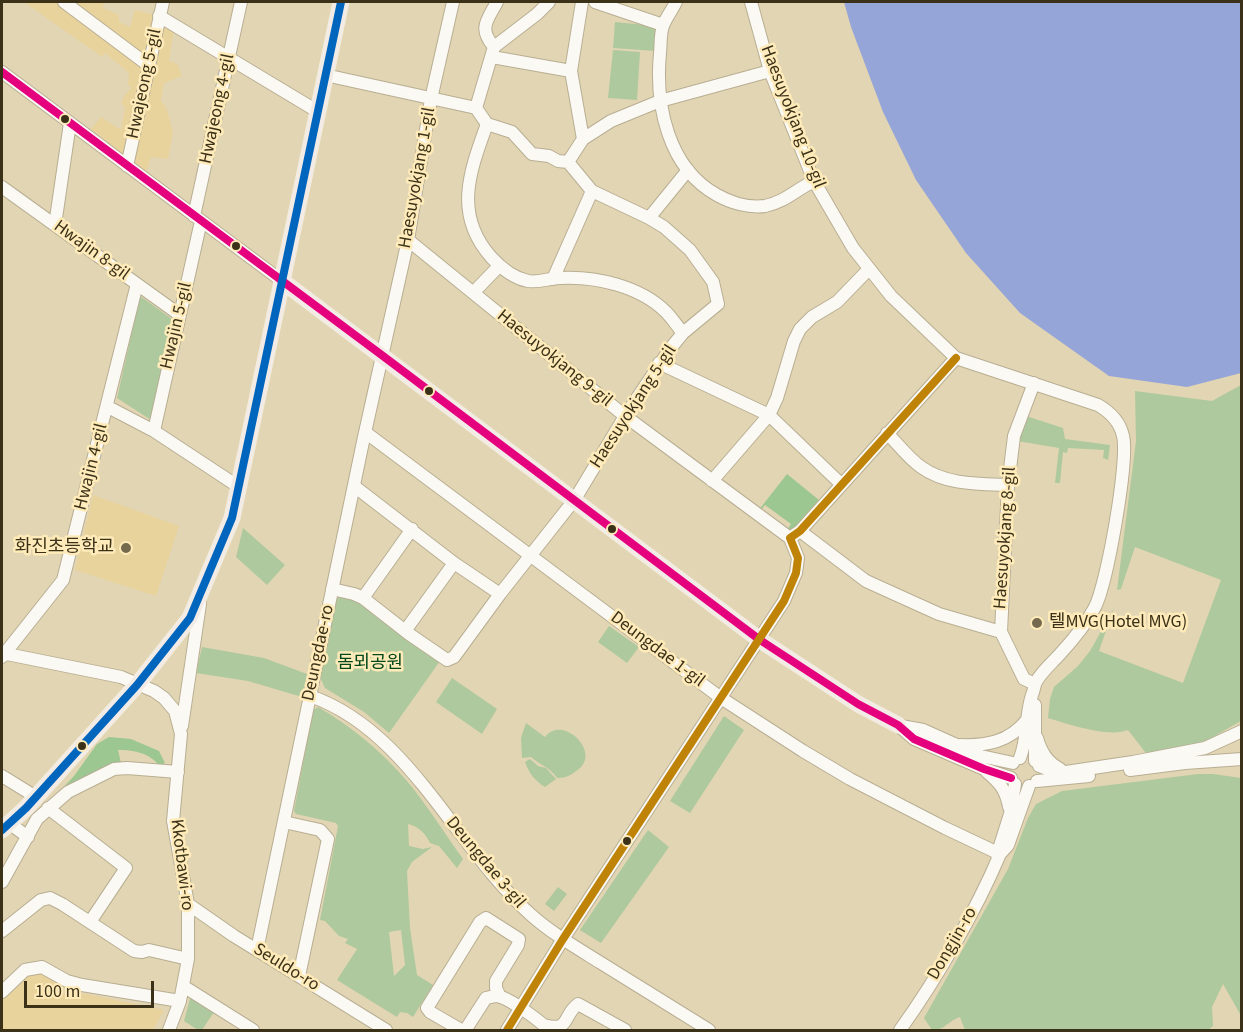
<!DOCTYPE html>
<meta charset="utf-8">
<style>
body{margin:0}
#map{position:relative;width:1243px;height:1032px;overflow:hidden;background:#e2d5b3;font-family:"Source Sans 3",sans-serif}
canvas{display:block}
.frame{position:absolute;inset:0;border:3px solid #3b3118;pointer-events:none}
.scale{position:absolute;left:24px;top:981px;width:130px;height:27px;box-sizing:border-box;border:3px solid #3b3118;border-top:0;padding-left:8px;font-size:18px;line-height:21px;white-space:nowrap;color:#3b3118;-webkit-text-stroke:4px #ffebb9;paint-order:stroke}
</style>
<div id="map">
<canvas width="1243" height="1032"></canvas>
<div class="frame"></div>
<div class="scale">100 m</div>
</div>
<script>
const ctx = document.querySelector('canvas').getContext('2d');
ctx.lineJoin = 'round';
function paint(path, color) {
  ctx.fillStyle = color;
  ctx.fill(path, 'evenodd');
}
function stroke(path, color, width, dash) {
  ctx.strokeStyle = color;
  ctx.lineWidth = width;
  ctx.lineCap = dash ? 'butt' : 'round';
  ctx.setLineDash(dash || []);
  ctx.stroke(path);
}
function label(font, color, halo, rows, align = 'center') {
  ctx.font = font + ' "Source Sans 3","Noto Sans KR",sans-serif';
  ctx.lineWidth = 5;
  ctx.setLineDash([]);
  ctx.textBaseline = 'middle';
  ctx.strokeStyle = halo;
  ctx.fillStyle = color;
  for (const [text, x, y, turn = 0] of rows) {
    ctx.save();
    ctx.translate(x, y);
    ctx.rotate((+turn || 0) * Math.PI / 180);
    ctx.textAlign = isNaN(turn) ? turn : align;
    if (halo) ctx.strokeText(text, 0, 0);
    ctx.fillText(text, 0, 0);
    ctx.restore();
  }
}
const built = new Path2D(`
 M24,2H104L103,8L119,15V22L130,27L135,10L159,16L174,28L169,61L177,64L182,76L164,83L161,100L167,110L173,132L168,159L151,157L146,173L91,129L101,117L121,130L125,107L121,104L124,96L131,88L128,84L129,73L105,53L102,57Z
 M93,495L179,526L156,596L75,570Z
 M40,969L57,980V994H86L164,1010L153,1030H2V997L33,971Z`);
const green = new Path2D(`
 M615,22L656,26L658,28L656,51L613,48Z
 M613,50L640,52L637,100L608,98Z
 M140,296L172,319L151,420L117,398Z
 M1241,385V721L1211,738L1182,751L1149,757L1128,730C1108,738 1068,724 1048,718L1050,699L1054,687L1078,666L1090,651L1114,608L1099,651L1183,683L1221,580L1135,547L1121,589L1117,590L1136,441L1135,391L1212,401Z
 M1026,416L1063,428L1065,439L1110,445L1108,460L1103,458L1104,450L1068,448L1067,453L1063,452L1060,483H1055L1059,448L1017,441Z
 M243,528L285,565L267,585L236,557Z
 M334,598H353L440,661L389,733L364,712L325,688L319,675Z
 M609,626L639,647L627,663L598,642Z
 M202,647L264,658L307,674L302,697L248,681L196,673Z
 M452,678L497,709L482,734L436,702Z
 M318,707C347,724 374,745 397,770C422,796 442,830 463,859L457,868L439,846L430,843C426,834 418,826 408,824L409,846L423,849L432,847L412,862L407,871L410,928L417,975L433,985L413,1017L407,1013L400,1012L397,1017L337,980L357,949L345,943L348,939L339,936L325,921L320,920L338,826L336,823L296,814L294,811L313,710ZM401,930L405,965L394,976L389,932Z
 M724,716L744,730L690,813L670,801Z
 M526,723L545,737C562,714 601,751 579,769C571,775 567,778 557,778C551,768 540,765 531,757L522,758L521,738Z
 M530,759L538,766L546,768L556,779L545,787C535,781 529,773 525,762Z
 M1198,774H1213L1241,778V1013L1240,1014L1223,984L1212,1007L1213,1026L1208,1030H965L960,1017C949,1020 944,1031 932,1030L924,1018L1008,869L1028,818L1036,804L1062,791Z
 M648,830L669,847L601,943L580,930Z
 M558,887L567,894L554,911L545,904Z
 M191,995L216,1009L202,1030H198L184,1021Z`);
const forest = new Path2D(`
 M787,474L819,500L794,530L786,531L758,511ZM765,505L791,524L787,530L760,511Z
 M109,737L131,739L159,751L165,763L154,767L157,763C146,752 133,750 118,750L121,763L45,807L74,776L97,744Z`);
const water = new Path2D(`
 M844,2H1241V373L1187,387L1109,376L1020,313L966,253L916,180L883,112L851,27Z`);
const minor = new Path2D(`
 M64,2L148,65
 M582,2L571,71L583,139
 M595,2L663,25
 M676,2C673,9 665,19 663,26C660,34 661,45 660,53C655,105 668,168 717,195C731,203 749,208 765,206C785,202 797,189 814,181
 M751,2L770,71L814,181L853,248L891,296L956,358L1098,405C1110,412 1120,422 1123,436C1129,461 1107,583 1095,607C1086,624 1073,640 1060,654C1052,663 1042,671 1036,682C1034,686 1034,691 1032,695C1025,716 1028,738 1020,758
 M159,16L317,111
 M494,47L537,14L549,2
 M492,57L571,71
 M2,72L282,281
 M325,75L476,108
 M487,124C470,171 453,214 491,257C501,268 513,278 528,281C539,283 549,278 560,278C595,276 640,286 666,312C672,318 677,326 683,333
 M487,124L476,108L494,47C478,28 487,21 497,2
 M487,124L512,132L532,154L549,156L558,161L568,162
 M568,162L583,139L611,121L660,101L770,71
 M127,166L163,2
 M2,187L180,315
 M194,216L241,2
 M649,218L688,170
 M55,225L70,123
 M408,240L625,416L790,538
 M553,279L592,191
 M473,293L499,266
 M659,363L769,415L841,484
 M1034,383L1014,436L1008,485L1001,632L1024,679L1035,684
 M108,407L154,431L239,487
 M154,431L201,221
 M365,432L721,698L803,751L850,779L945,828L1000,854
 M887,433C898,444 908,458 921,467C946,485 978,484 1008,485
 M712,481L769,415L777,398L794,341L800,329L812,317L837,302L869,269
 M354,486L454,563L500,594
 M800,531L866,581L939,614L1001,632
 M332,589L354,594L363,598L409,634L447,660L454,657L500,594L575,499L625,416L670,349L683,333L718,304L713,282L690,250L664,227L649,218L592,191L568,162
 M363,598L412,529
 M405,631L454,563
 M2,653L121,677L154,691L164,698L175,711L181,734L173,821L188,904V959L180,1001L169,1030
 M2,657L63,580L137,284
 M310,696C409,730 455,847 530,914C551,933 577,948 601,963C637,985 673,1008 709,1030
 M1035,705V761
 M898,725L914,739L984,769L1011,778
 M182,726L200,604
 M901,726L923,730L981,756L1013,763
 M1037,738C1041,752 1047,762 1060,769
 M960,745C986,746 1009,742 1026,721
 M1039,766L1052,771L1066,772L1133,762L1205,748L1242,731
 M1130,770L1185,763L1242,759
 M987,772C1000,783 1006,790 1009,807
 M2,776L36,797
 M1037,781L1089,776
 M48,808L126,868L90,922
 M284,822L320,830L328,839L299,976
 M9,823L28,837
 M997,855L1010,814L1015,784
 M2,882L37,819L68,792L114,769L127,768L178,772
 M188,904L234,936L386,1030
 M2,931L41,900L50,898L62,904L134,951L142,952L149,950L188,959
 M257,950L364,437L408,240L431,99L453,2
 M183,986L253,1030
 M2,992L25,970L42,967L67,981L82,985L180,1001
 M544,1025C571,1032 562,1016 578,1004L625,1030
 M461,1030L430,1012L427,1008L480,922L486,918L519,939L518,945L496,981V988L500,997
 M462,1030L466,1029L486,998C491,997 496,995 501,997C513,1001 540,1021 549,1030
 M507,1030L563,939L784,601L796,573L798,558L790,538L800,531L956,358
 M900,1030C936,980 976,911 1000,854L1008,845L1029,786`);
const major = new Path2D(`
 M282,281L760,640L858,704L898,725
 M2,830L26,808L137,685L190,618L232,518L341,2`);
const bus1 = new Path2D(`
 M2,72L383,356L760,640L858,704L898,725L914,739L984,769L1011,778`);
const bus2 = new Path2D(`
 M2,830L26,808L137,685L190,618L232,518L341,2`);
const bus3 = new Path2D(`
 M507,1030L563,939L784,601L796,573L798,558L790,538L800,531L956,358`);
const markers = [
 [65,119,5,"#3b3118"],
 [236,246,5,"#3b3118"],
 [429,391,5,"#3b3118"],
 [612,529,5,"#3b3118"],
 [126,548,6,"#756a4e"],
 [1037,623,6,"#756a4e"],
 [82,746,5,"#3b3118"],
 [627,841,5,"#3b3118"]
];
const streetNames = [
 ["Hwajeong 5-gil",145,84,-78],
 ["Hwajeong 4-gil",218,109,-78],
 ["Haesuyokjang 10-gil",792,117,69],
 ["Haesuyokjang 1-gil",418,178,-80],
 ["Hwajin 8-gil",91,251,36],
 ["Hwajin 5-gil",177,326,-77],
 ["Haesuyokjang 9-gil",554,359,39],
 ["Haesuyokjang 5-gil",634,407,-57],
 ["Hwajin 4-gil",92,467,-76],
 ["Haesuyokjang 8-gil",1006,538,-86],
 ["Deungdae 1-gil",657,650,37],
 ["Deungdae-ro",319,653,-78],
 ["Deungdae 3-gil",485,863,50],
 ["Kkotbawi-ro",181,865,83],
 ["Dongjin-ro",953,944,-60],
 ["Seuldo-ro",286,968,32]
];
const poiNames = [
 ["화진초등학교",114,548],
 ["텔MVG(Hotel MVG)",1049,623,"left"]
];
const parkNames = [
 ["돔뫼공원",370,664]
];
paint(built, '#e8d39d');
paint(green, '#aec99e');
paint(forest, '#9cc791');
paint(water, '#95a5d8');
stroke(minor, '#b8ae93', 14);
stroke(major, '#f2ecdd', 17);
stroke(minor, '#fbf9f4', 12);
stroke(major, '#f3ebe5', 15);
stroke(bus1, '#e5007d', 8);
stroke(bus2, '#0065bd', 8);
stroke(bus3, '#bf8307', 8);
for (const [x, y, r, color] of markers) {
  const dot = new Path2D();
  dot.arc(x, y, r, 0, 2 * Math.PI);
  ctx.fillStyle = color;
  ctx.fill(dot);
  stroke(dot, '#ffebb9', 2);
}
label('18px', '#3b3118', '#ffebb9', streetNames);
label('18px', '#3b3118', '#ffebb9', poiNames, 'right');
label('18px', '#00471a', '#ffebb9', parkNames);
</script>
